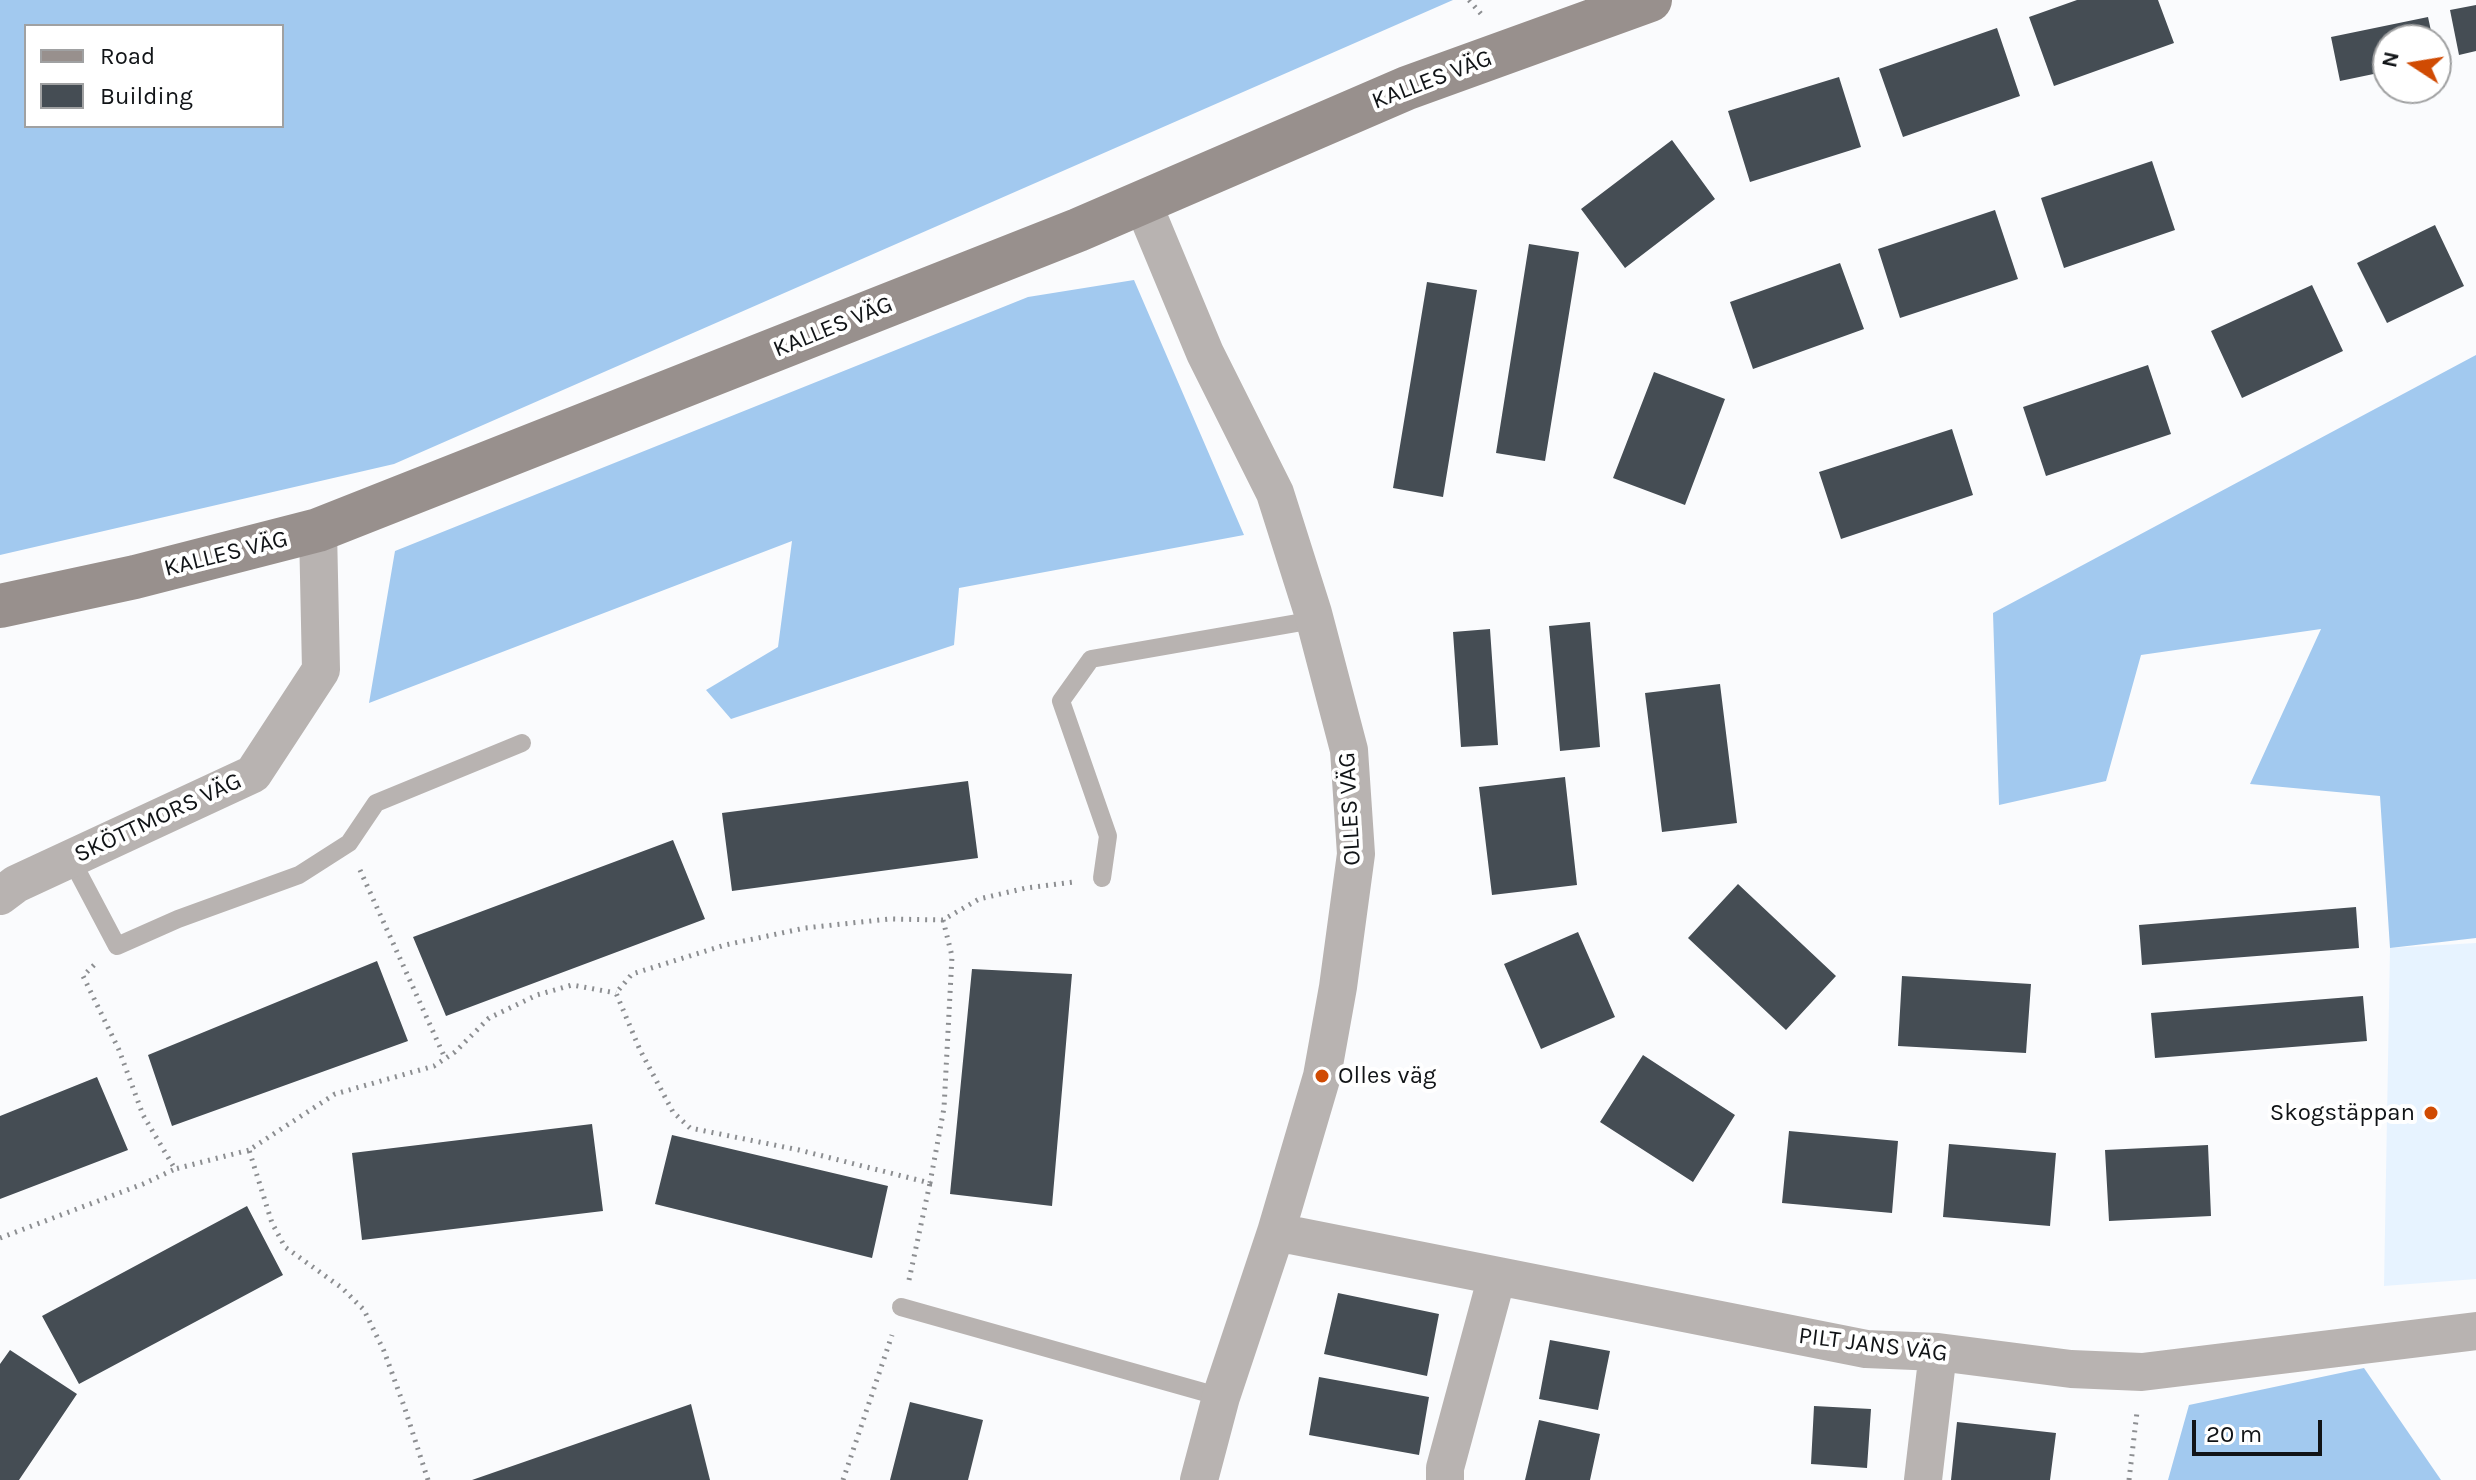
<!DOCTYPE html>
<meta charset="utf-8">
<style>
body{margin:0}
#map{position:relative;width:2476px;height:1480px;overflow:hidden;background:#fafbfd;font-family:Karla,sans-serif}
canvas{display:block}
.legend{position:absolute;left:24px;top:24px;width:260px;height:104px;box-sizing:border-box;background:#fff;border:2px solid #a0a1a2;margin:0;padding:10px 14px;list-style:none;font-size:24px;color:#111417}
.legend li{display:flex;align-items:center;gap:16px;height:40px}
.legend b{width:40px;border:2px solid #a0a1a2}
.north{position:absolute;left:2372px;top:24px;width:80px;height:80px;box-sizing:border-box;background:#fff;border:2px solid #a0a1a2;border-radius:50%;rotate:282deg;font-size:22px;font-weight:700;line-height:32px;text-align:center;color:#111417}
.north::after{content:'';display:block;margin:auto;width:28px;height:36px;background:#d04b03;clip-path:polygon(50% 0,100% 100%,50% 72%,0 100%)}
.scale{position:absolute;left:2192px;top:1420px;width:130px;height:36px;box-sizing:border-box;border:4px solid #111417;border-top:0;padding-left:10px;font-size:24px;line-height:28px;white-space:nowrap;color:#111417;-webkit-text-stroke:6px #fff;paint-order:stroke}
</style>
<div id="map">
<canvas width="2476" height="1480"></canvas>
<ul class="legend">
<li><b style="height:10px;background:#98908d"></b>Road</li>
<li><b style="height:22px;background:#454d54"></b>Building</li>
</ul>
<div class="north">N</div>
<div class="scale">20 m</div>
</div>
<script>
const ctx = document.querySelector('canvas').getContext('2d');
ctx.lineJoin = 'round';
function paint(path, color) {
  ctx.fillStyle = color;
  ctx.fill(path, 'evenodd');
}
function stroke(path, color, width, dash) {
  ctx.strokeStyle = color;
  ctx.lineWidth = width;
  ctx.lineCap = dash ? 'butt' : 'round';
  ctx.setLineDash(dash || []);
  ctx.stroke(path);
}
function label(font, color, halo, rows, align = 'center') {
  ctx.font = font + ' Karla,sans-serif';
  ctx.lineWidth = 8;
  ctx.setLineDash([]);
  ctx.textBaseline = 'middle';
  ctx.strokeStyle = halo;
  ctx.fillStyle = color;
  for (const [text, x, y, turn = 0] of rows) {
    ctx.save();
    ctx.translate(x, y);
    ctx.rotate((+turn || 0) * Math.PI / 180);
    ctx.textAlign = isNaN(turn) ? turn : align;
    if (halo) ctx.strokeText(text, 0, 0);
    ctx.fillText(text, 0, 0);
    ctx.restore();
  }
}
const built = new Path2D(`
 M2476,943V1279L2384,1286L2390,948Z`);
const forest = new Path2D(`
 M0,0H1453L394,464L0,555ZM282,26V126H26V26Z
 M1134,280L1244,535L959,588L954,645L731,719L706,690L778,647L792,541L369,703L395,551L1028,297Z
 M2476,355V938L2390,948L2380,796L2250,784L2321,629L2141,655L2106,781L1999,805L1993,613Z
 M2364,1368L2441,1480H2168L2189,1405Z`);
const building = new Path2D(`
 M2077,0H2158L2174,43L2054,86L2029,17Z
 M2476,5V51L2459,55L2450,10Z
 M2428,17L2433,40H2388V71L2340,81L2331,37Z
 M1997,28L2020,96L1903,137L1879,69Z
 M1839,77L1861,147L1750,182L1728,111Z
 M1672,140L1715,199L1625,268L1581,209Z
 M2152,161L2175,230L2064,268L2041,198Z
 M1995,210L2018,279L1900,318L1878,249Z
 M2435,225L2464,286L2387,323L2357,263Z
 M1529,244L1579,252L1545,461L1496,453Z
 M1840,263L1864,329L1753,369L1730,302Z
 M1427,282L1477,290L1443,497L1393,488Z
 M2312,285L2343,351L2242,398L2211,331Z
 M2148,365L2171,434L2046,476L2023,407Z
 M1654,372L1725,399L1685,505L1613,478Z
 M1952,429L1973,495L1841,539L1819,472Z
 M1590,622L1600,747L1560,751L1549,626Z
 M1490,629L1498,745L1461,747L1453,632Z
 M1720,684L1737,823L1662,832L1645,693Z
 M1565,777L1577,885L1492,895L1479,787Z
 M968,781L978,858L732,891L722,813Z
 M673,840L705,919L446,1016L413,937Z
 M1738,884L1836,976L1786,1030L1688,938Z
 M2356,907L2359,948L2142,965L2139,925Z
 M1578,932L1615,1017L1541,1049L1504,964Z
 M377,961L408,1041L172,1126L148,1055Z
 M972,969L1072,974L1052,1206L950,1194Z
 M1902,976L2031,984L2026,1053L1898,1046Z
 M2363,996L2367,1041L2155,1058L2151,1013Z
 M1643,1055L1735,1115L1693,1182L1600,1122Z
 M97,1077L128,1150L0,1199V1116Z
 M592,1124L603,1211L362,1240L352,1153Z
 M1789,1131L1898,1141L1892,1213L1782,1203Z
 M672,1135L888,1186L872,1258L655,1204Z
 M1949,1144L2056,1153L2050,1226L1943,1217Z
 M2208,1145L2211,1216L2109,1221L2105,1150Z
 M247,1206L283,1275L79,1384L42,1316Z
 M1338,1293L1439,1314L1427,1376L1324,1354Z
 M1550,1340L1610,1351L1598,1410L1539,1399Z
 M10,1350L77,1394L19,1480H0V1364Z
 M1319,1377L1429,1397L1419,1455L1309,1435Z
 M910,1402L983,1420L968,1480H890Z
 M691,1404L710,1480H472Z
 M1814,1406L1871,1409L1867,1468L1811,1464Z
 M1539,1420L1600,1434L1590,1480H1525Z
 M1957,1422L2056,1433L2050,1480H1951Z`);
const path = new Path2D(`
 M1469,0L1482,15
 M360,870L445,1058
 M943,920L952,956L944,1108L930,1183L799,1150L690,1128L673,1112L640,1050L616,993L632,974L725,945L805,928L889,919L943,920L979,899L1026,888L1073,882
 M94,965L83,976L119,1050L143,1115L175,1169L249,1150
 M0,1238L143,1184L175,1169
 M909,1280L930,1183
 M428,1480L404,1406L384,1351L364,1310L342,1288L285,1247L272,1223L249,1150L335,1094L434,1066L455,1052L489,1018L537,995L572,985L616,993
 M843,1480L892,1335
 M2129,1480L2137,1412`);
const lane = new Path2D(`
 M71,859L117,946L178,919L299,875L349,843L376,803L522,743
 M1102,878L1108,836L1061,701L1091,659L1314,620
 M901,1307L1221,1397`);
const street = new Path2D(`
 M1143,204L1205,353L1275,493L1313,613L1349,750L1356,854L1338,987L1322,1076L1276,1232L1221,1397L1199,1480
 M0,896L16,884L253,774L321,670L318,530
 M1276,1232L1866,1349L1938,1352L2071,1369L2142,1372L2476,1331
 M1445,1480V1468L1497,1276
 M1923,1480L1938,1352`);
const secondary = new Path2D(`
 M0,606L135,577L318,530L1078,230L1407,88L1650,0`);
const markers = [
 [1322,1076,8,"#d04b03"],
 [2431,1113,8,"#d04b03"]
];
const streetNames = [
 ["KALLES VÄG",1432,80,-21],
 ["KALLES VÄG",833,327,-22],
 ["KALLES VÄG",226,554,-14],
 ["OLLES VÄG",1350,809,-93],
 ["SKÖTTMORS VÄG",158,818,-25],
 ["PILT JANS VÄG",1873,1345,7]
];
const poiNames = [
 ["Olles väg",1338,1076],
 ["Skogstäppan",2415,1113,"right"]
];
paint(built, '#e7f3ff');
paint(forest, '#a2c9ef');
paint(building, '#454d54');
stroke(path, '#8c8e91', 5, [2, 6]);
stroke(lane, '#b8b3b1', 18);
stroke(street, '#b8b3b1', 38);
stroke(secondary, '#98908d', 44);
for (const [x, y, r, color] of markers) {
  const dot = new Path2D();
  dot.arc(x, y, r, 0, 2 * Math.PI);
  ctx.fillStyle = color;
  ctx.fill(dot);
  stroke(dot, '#fff', 3);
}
label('24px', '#111417', '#fff', streetNames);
label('24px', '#111417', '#fff', poiNames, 'left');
</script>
